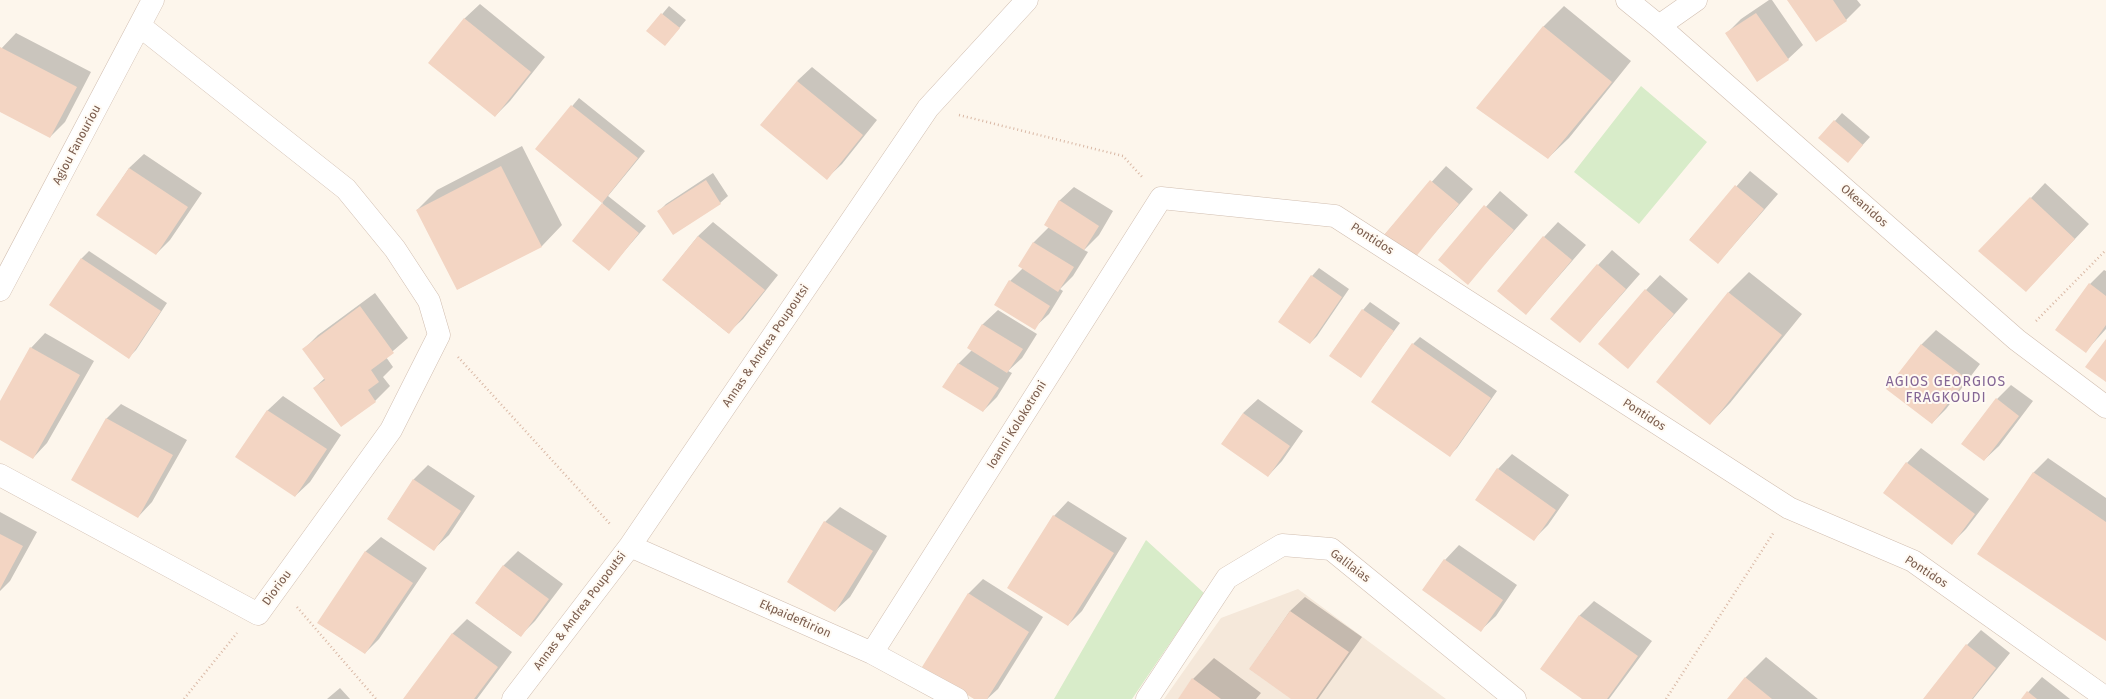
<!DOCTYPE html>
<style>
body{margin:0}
canvas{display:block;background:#fdf6ec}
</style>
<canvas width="2106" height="699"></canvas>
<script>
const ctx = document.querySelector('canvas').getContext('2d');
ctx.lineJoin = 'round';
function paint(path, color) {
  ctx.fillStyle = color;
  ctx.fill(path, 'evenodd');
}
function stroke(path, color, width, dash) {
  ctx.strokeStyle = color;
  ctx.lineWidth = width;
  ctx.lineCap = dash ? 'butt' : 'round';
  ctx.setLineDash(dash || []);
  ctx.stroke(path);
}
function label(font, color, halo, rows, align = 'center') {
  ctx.font = font + ' "Fira Sans",sans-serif';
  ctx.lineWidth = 4;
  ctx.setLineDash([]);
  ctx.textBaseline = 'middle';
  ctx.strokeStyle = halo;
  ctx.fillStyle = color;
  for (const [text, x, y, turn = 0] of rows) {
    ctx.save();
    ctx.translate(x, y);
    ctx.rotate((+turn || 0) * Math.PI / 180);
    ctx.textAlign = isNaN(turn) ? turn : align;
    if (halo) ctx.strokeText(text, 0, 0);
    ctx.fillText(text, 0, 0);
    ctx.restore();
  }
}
const residential = new Path2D(`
 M1298,589L1446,699H1164L1221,618Z`);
const green = new Path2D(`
 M1641,86L1707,142L1639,224L1574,172Z
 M1146,540L1204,593L1132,699H1054Z`);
const shadow = new Path2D(`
 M1769,0H1772L1803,45L1788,59L1726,34L1741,19Z
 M1788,0H1857L1861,5L1846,20Z
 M480,4L545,57L510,101L495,116L430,62L465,18Z
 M669,6L686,20L665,45L648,31Z
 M1564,6L1631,61L1569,138L1548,158L1543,27Z
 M16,33L91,72L65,122L50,137L0,111V50Z
 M812,67L877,120L842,164L827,178L797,81Z
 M579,98L645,151L608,196L646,226L609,269L573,241L603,203L536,149Z
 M1842,113L1870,137L1848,161L1820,138Z
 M522,146L562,225L542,246L458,289L417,210L437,190Z
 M144,154L202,193L170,240L156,254L98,215L129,168Z
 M1446,166L1473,189L1413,258L1385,234Z
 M1750,171L1778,194L1718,263L1690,239Z
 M713,173L728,196L720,203L659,211L666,204Z
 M2045,183L2089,224L2026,291L2031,198Z
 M1074,187L1113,211L1099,235L1084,250L1088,252L1073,276L1060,289L1063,291L1049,314L1034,328L1010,281L1023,268L1019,266L1034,242L1049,227L1059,201Z
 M1500,191L1528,215L1468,283L1439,260Z
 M713,222L778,275L743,319L728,333L663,280L698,236Z
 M1558,222L1586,245L1526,314L1544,237Z
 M1612,250L1640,274L1580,342L1598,265Z
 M89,251L167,303L136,350L129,357L51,305L82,258Z
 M1319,268L1349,289L1317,336L1310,343L1312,276Z
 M2104,270L2106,271V329L2086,351L2090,284Z
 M1749,272L1802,314L1730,403L1710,424L1658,382L1729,292Z
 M1660,275L1688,299L1628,367L1646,290Z
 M375,293L408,338L386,357L393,367L383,377L390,386L375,401L341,426L314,388L325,378L304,349L318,335Z
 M1370,302L1400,323L1360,377L1331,356L1363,310Z
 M998,310L1037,334L1022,358L1008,371L1012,373L997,397L983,411L944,387L959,363L972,350L968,347L983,324Z
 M1936,330L1980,364L1946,409L1932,423L1888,389L1922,344Z
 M45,333L94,361L47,443L33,458L0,439V403L31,348Z
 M1420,337L1497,391L1457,448L1449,456L1413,344Z
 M2011,385L2033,401L1999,446L1984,460L1997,399Z
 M283,396L341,435L310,482L295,496L237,457L268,410Z
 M1258,399L1303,431L1282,461L1268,476L1243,413Z
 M121,404L187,440L152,502L138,517L73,480L107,418Z
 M1921,448L1989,499L1966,529L1952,543L1907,463Z
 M1512,454L1569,495L1548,525L1534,539L1498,469Z
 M2048,458L2106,498V640L2033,473Z
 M428,465L475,496L449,535L434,549L388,518L414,479Z
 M1068,501L1127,538L1082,611L1068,625L1054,516Z
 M840,507L887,536L850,597L835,611L825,522Z
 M0,512L37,532L10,581L0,591Z
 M381,537L427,568L379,639L365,653L319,622L366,551Z
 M1459,545L1517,585L1496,616L1481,630L1445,560Z
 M518,551L563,584L535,621L520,636L476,603L504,565Z
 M983,579L1043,617L998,689L987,699H976L968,594Z
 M1305,597L1362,637L1318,699H1293L1250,669L1290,611Z
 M1594,601L1652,641L1609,699H1584L1542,669L1580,615Z
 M467,619L512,652L477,699H404L453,633Z
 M1981,630L2010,653L1973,699H1924L1967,645Z
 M1766,657L1818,699H1728L1746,677Z
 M1214,658L1261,693L1256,699H1179L1193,679Z
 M2042,677L2070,699H2022Z
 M340,688L350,699H327Z`);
const building = new Path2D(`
 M1787,0H1833L1847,21L1816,42Z
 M661,13L680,28L665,46L646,31Z
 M1756,13L1789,60L1757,82L1725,33Z
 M464,18L531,72L495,117L428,63Z
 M1543,26L1612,82L1548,159L1476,108Z
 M0,47L77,87L50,138L0,112Z
 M797,81L863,135L827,180L760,125Z
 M571,105L638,158L602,203L535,149Z
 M1834,120L1863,145L1848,163L1818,138Z
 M501,166L542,247L457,290L416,210Z
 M129,168L188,207L156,255L96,215Z
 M706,180L721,204L673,235L657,211Z
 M1430,180L1459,204L1414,259L1384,235Z
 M1735,185L1764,209L1718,264L1689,240Z
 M2030,197L2075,239L2026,292L1978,251Z
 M1059,200L1099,226L1084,250L1044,225Z
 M602,203L639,233L609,271L572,241Z
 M1484,205L1514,230L1468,285L1438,260Z
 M698,236L765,290L729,334L662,280Z
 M1543,236L1572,260L1526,315L1497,291Z
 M1033,242L1074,267L1058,292L1018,266Z
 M81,258L161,311L129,359L49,305Z
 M1597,264L1626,289L1580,343L1550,319Z
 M1311,275L1342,297L1310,344L1278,322Z
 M1009,280L1050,306L1035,330L994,305Z
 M2089,283L2106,296V325L2086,353L2055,330Z
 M1645,289L1674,314L1628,369L1598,344Z
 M1728,292L1782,335L1710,425L1656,382Z
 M360,306L394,353L371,370L379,382L368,390L376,402L341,427L313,388L325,380L302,349Z
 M1362,309L1394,331L1361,378L1329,356Z
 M982,324L1023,349L1007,373L967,348Z
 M2106,339V382L2085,367Z
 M1412,343L1491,398L1450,457L1371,402Z
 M1921,344L1967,379L1932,424L1886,389Z
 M30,347L80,375L33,459L0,440V401Z
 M958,363L999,388L983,412L942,387Z
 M1996,398L2019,416L1984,461L1961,444Z
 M267,410L327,449L295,497L235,457Z
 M1243,413L1290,446L1268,477L1221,444Z
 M106,418L173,455L138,518L71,480Z
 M1906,462L1975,514L1952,545L1883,493Z
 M1497,468L1556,510L1534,541L1475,500Z
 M2033,472L2106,522V641L1977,554Z
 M413,479L461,511L434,551L387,519Z
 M1053,515L1114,553L1068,626L1007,588Z
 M824,521L873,551L835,612L787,582Z
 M0,534L23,546L0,589Z
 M365,551L413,583L365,654L317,623Z
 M1444,559L1503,600L1481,632L1422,590Z
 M503,565L549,599L521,637L475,603Z
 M968,593L1029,632L987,699H974L922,667Z
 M1290,611L1349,652L1316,699H1291L1249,669Z
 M1579,615L1638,656L1607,699H1582L1540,669Z
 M452,633L498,667L474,699H403Z
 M1966,644L1996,668L1972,699H1923Z
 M1745,677L1772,699H1727Z
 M1192,678L1221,699H1178Z
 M2027,691L2037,699H2021Z`);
const path = new Path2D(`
 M959,115L1123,156L1143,178
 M2036,321L2106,250
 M458,357L611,525
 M297,607L376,699
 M184,699L237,633
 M1666,699L1774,532`);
const street = new Path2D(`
 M1627,0L1659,26L2017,340L2106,407
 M1659,26L1696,0
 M0,290L153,0
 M0,475L258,614L391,430L439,335L429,301L395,249L346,189L140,26
 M630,546L872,653L957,699
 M872,653L1161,198L1335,216L1789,508L1913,561L2106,698
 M513,699L630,546L928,108L1027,0
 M1147,699L1227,578L1282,545L1331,549L1515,699`);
const streetNames = [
 ["Agiou Fanouriou",77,145,-62],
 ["Okeanidos",1864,206,41],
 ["Pontidos",1372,239,33],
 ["Annas & Andrea Poupoutsi",766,346,-56],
 ["Pontidos",1644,415,33],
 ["Ioanni Kolokotroni",1017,425,-58],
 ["Galilaias",1350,566,37],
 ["Pontidos",1926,572,33],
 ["Dioriou",277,588,-54],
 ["Annas & Andrea Poupoutsi",580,611,-53],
 ["Ekpaideftirion",795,619,24]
];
const quarterNames = [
 ["AGIOS GEORGIOS",1946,382],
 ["FRAGKOUDI",1946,398]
];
paint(residential, '#f5e8da');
paint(green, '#d8ecc9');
paint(shadow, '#0003');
paint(building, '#f3d5c3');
stroke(street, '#d1beb0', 23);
stroke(path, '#d9b8a5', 2.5, [1, 3]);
stroke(street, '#fff', 22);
label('12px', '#7a5c4d', '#fffaf3', streetNames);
ctx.letterSpacing = '1px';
label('14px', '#846695', '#fffaf3', quarterNames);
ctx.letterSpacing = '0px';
</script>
